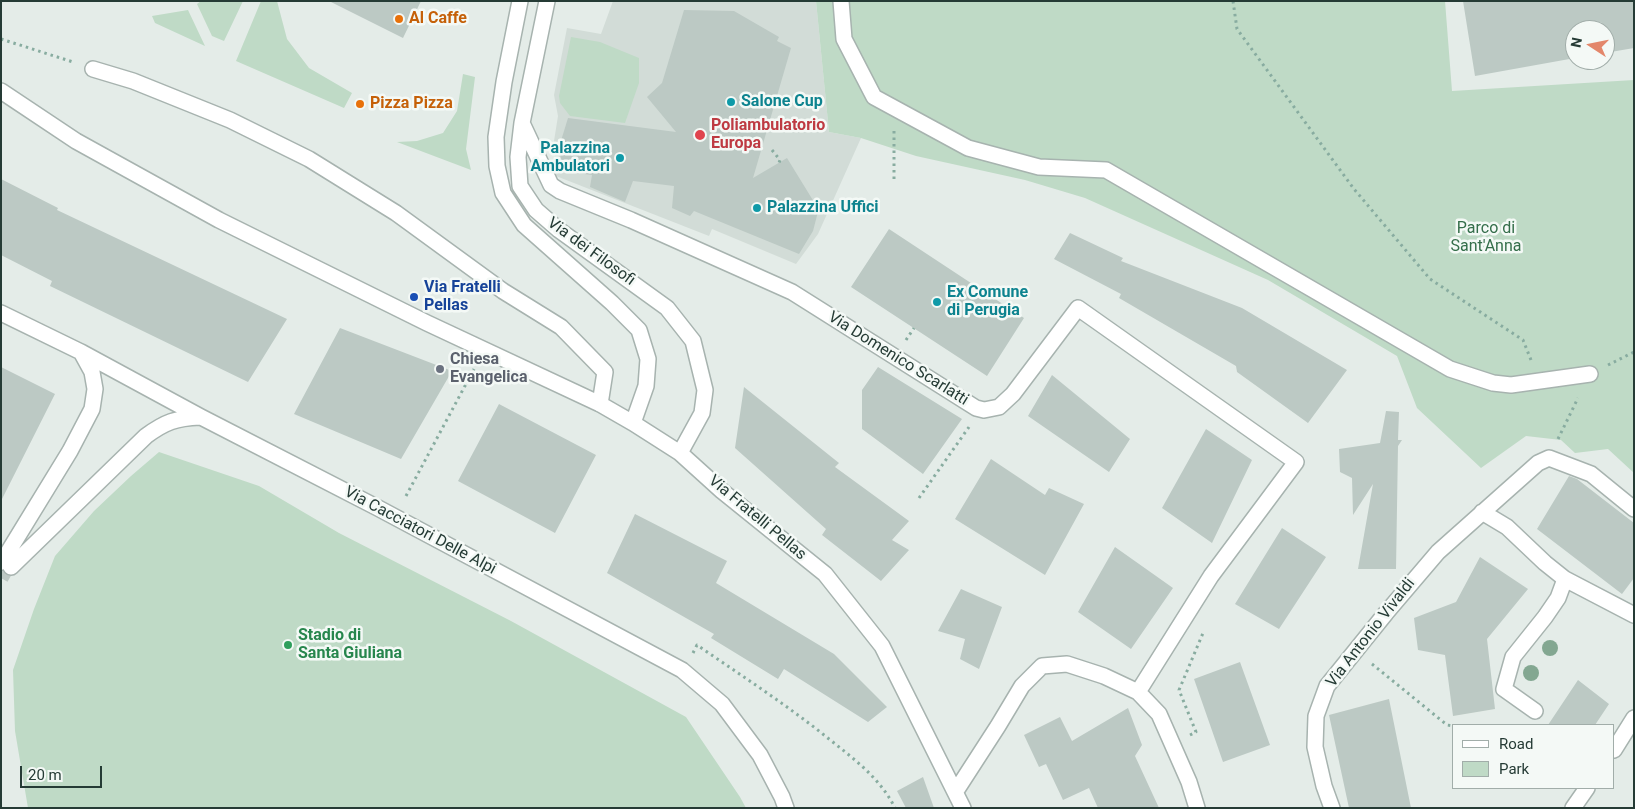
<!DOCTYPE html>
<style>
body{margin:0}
#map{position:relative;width:1635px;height:809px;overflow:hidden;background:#e4ece8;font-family:Roboto,sans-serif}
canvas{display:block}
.frame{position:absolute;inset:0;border:2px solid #253b35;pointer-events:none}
.legend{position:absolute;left:1452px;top:724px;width:162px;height:65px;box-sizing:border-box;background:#f4f9f6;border:1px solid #a1ada9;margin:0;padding:6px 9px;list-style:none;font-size:15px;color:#253b35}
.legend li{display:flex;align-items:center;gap:10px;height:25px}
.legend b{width:25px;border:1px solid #a1ada9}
.north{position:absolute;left:1565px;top:20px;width:50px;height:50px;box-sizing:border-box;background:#f4f9f6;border:1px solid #a1ada9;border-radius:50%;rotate:281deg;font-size:14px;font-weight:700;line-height:20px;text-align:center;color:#253b35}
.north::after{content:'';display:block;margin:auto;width:18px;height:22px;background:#e3876b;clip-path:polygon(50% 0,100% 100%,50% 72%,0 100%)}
.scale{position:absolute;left:20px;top:766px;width:82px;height:22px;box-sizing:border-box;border:2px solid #253b35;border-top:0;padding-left:6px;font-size:15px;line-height:18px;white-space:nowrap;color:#253b35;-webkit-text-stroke:4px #f4f9f6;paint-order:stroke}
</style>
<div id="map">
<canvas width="1635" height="809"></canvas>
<div class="frame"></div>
<ul class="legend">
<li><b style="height:6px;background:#fff"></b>Road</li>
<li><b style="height:14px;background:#bfdac6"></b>Park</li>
</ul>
<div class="north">N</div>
<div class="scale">20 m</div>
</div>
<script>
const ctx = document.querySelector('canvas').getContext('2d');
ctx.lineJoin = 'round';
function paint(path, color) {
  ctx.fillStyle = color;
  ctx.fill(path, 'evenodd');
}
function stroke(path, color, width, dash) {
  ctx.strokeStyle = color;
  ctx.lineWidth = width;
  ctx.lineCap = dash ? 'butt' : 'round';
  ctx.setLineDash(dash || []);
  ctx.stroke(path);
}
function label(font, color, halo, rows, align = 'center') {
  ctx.font = font + ' Roboto,sans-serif';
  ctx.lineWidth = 5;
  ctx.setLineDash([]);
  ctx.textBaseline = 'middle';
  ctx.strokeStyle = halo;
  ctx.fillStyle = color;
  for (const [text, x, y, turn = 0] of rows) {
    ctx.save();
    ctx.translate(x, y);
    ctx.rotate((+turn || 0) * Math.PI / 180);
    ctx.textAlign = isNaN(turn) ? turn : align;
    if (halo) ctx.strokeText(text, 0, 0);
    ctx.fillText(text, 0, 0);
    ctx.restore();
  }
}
const built = new Path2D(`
 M613,1H816L829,132L861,138L818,234L796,264L712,229L709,236L556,176L554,141L558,116L554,95L567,28L601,34Z`);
const green = new Path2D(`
 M201,1H243L224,41L212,36L197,4Z
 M261,1H277L287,39L309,68L352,93L344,108L236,61Z
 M816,1H1445L1452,91L1634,80V473L1608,449L1575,453L1561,440L1526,436L1481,468L1417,408L1397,356L1268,280L1085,198L1025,180L916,156L861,138L829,132Z
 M188,10L205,46L155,23L152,16Z
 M571,37L600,42L639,58V83L625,123L570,116L560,103L559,96Z
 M463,74L475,77L466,149L471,170L397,142L417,141L443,133L457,111Z
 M159,452L259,486L339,533L511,621L686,717L740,797L746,808H28L15,731L13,670L34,609L55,556L94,511L131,476Z`);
const building = new Path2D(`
 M329,1H421L403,38Z
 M1463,1H1634V48L1605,53V30H1575V58L1475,76Z
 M684,10L734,11L779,37L777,41L791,48L753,178L787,158L814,202L820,204L813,231L799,254L694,211L690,216L672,208L674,186L633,181L625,202L590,187L592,175L561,171L560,144L568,118L676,132L647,97L662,83Z
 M1,179L58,208L57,210L287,319L248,382L50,286L52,281L1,255Z
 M889,229L1024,318L987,376L851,287Z
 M1070,233L1123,258L1121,261L1242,308L1347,370L1308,423L1237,372L1236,366L1119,298L1121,294L1054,259Z
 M340,328L452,371L401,459L294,414Z
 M1,367L55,394L1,501Z
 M878,367L962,419L923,474L862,429V390Z
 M1052,375L1130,439L1109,472L1028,416Z
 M744,387L839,463L835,467L909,521L892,540L909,550L881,581L822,535L826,529L735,448Z
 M499,404L596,455L555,533L458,481Z
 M1386,411L1399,412L1398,440H1402L1398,446L1396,569H1358L1373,484L1353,515L1352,478L1340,472L1339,449L1380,443Z
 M1206,429L1252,460L1212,543L1162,508Z
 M991,459L1045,495L1049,488L1084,504L1045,575L955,519Z
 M1569,476L1577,479L1634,523V578L1622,594L1537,529Z
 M635,514L727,561L716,583L834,654L887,707L868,722L784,669L778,679L711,638L714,634L607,573Z
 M1282,528L1326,557L1279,629L1235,604Z
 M1115,547L1173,588L1131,649L1078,612Z
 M1480,557L1528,589L1487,639L1495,709L1453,716L1445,655L1418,650L1414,618L1456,602Z
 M961,589L1002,607L979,669L960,659L965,639L938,631Z
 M1240,662L1270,745L1223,762L1194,679Z
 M1578,680L1609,704L1595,725H1548Z
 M1389,699L1411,808H1349L1329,715Z
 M1128,708L1142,745L1135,756L1159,808H1098L1089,788L1063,800L1046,764L1039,767L1024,735L1060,717L1072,741Z
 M923,777L934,808H906L897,791Z`);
const minorTunnel = new Path2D(`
 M1,578L5,571L11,567`);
const path = new Path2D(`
 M1233,1L1237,29L1354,189L1430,279L1523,340L1531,360
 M1,39L73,62
 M894,131V183
 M772,150L780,160L779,163
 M906,340L914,328
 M1608,365L1634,352
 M1558,439L1578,398
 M406,496L474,369
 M919,498L969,427
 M693,653L697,645C742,676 787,705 829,739C854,759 880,778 895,808
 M1372,664L1447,725L1454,726
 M1190,735L1196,732L1179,690L1203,633`);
const minor = new Path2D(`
 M520,1L504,82L496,137L497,166L503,193L524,225L612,303L639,330L648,359L646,386L633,423
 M547,1L522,123L518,157L520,186L536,210L559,230L667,308L693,341L705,390L702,413L680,453
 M841,1L844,39L874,97L968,148L1039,167L1106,170L1450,369L1493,383L1511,385L1590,374
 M93,69L133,81L230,120L309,159L396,213L503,291L561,327L605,372L600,404
 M1,91L76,141L219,220L427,323L600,404L633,423L680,453L722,491L825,574L882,646L963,808
 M522,123L551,185L560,191L631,220L792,292L976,408L984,410L999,407L1013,394L1078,308L1296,462L1211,576L1138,692
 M1,313L81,352L201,417L378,508L682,670L722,704L760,755L782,797L786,808
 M1482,512L1507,527L1545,563L1565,579L1634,615
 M2,562L70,451L92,409L95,389L92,372L81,352
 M11,567L146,436C165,422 176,418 200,417
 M1535,711L1504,689L1513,657L1545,617L1558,598L1565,579
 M1614,750L1634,718
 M956,791L998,726L1022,686L1042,666L1067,664L1104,676L1138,692L1159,714L1189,782L1197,808
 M1332,808L1324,786L1315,747L1316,716L1327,686L1386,613L1438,552L1538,463L1549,458L1591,474L1634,509
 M1573,808L1587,788`);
const trees = [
 [1550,648],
 [1531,673]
];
const markers = [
 [399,19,5,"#e8710a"],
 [731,102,5,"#0f9aa8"],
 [360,104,5,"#e8710a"],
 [700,135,6,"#e0444e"],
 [620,158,5,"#0f9aa8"],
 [757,208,5,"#0f9aa8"],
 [414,297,5,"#1a4fb4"],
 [937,302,5,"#0f9aa8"],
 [440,369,5,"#6b7280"],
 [288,645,5,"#2e9e5b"]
];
const foodNames = [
 ["Al Caffe",409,19],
 ["Pizza Pizza",370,104]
];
const cultureNames = [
 ["Salone Cup",741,102],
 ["Palazzina",610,149,"right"],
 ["Ambulatori",610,167,"right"],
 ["Palazzina Uffici",767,208],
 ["Ex Comune",947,293],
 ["di Perugia",947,311]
];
const healthNames = [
 ["Poliambulatorio",711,126],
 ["Europa",711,144]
];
const parkNames = [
 ["Parco di",1486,229],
 ["Sant'Anna",1486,247]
];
const streetNames = [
 ["Via dei Filosofi",591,252,36],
 ["Via Domenico Scarlatti",898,359,32],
 ["Via Fratelli Pellas",757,518,40],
 ["Via Cacciatori Delle Alpi",420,531,28],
 ["Via Antonio Vivaldi",1371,633,-52]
];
const transitNames = [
 ["Via Fratelli",424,288],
 ["Pellas",424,306]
];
const worshipNames = [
 ["Chiesa",450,360],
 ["Evangelica",450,378]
];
const leisureNames = [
 ["Stadio di",298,636],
 ["Santa Giuliana",298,654]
];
paint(built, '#d2dcd7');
paint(green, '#bfdac6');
paint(building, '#bcc9c4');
stroke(minorTunnel, '#bec9c4', 15, [15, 8]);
stroke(minor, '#a7b3af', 18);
stroke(path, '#88aca0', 3, [2.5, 4]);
stroke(minor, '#fff', 15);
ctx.fillStyle = '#83a791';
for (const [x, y] of trees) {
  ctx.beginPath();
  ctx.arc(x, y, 8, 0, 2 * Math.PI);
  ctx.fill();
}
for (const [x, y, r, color] of markers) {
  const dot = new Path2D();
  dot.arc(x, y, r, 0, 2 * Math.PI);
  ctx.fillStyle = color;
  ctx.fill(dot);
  stroke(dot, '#f4f9f6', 2);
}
label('bold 16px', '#c56008', '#f4f9f6', foodNames, 'left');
label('bold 16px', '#0d838f', '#f4f9f6', cultureNames, 'left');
label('bold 16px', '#be3a42', '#f4f9f6', healthNames, 'left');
label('16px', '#346e4a', '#f4f9f6', parkNames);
label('16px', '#253b35', '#f4f9f6', streetNames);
label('bold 16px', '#164399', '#f4f9f6', transitNames, 'left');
label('bold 16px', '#5b616d', '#f4f9f6', worshipNames, 'left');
label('bold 16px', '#27864d', '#f4f9f6', leisureNames, 'left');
</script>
